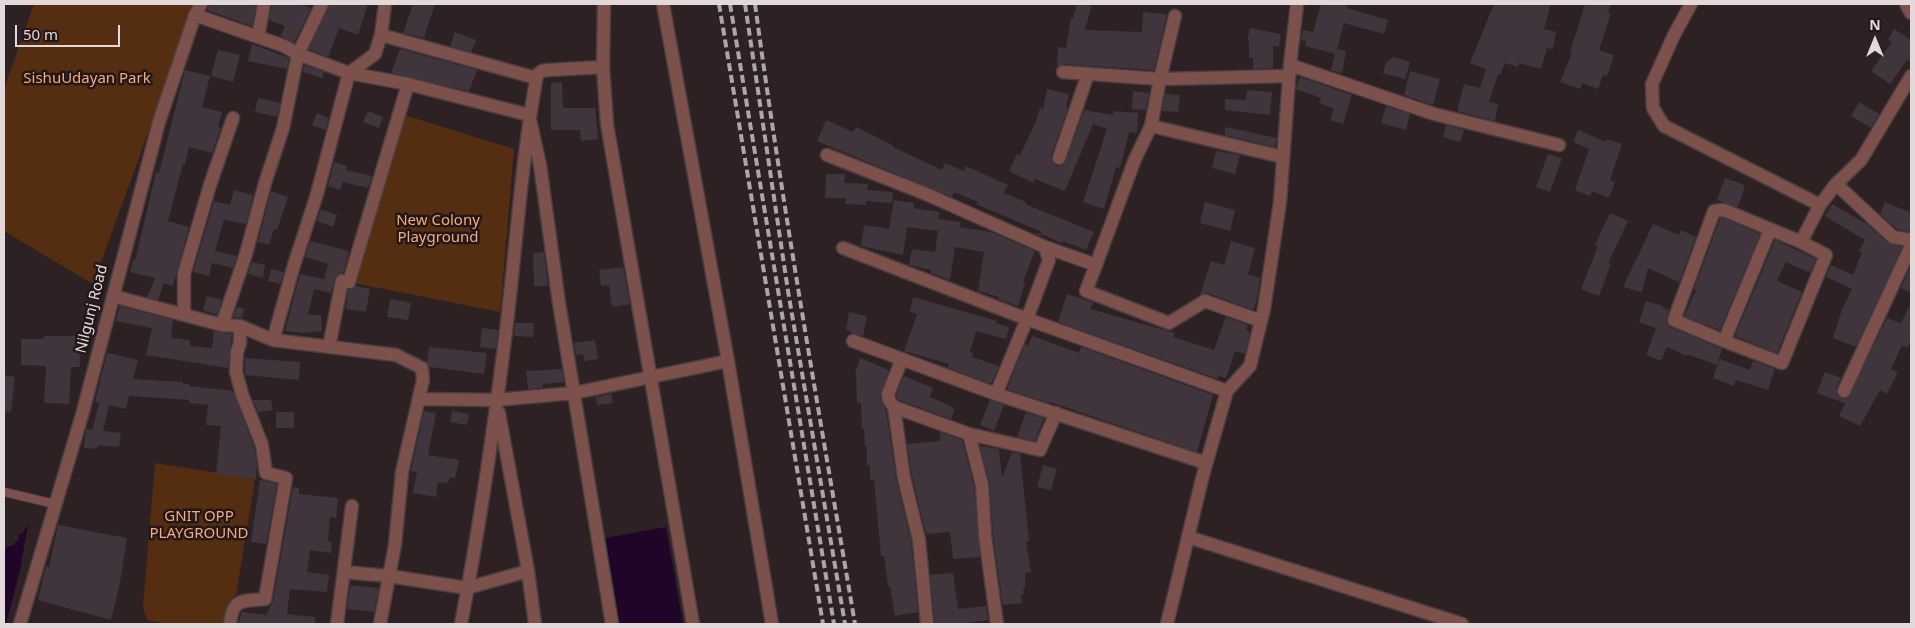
<!DOCTYPE html>
<style>
body{margin:0}
#map{position:relative;width:1915px;height:628px;overflow:hidden;background:#2e2124;font-family:"Noto Sans",sans-serif}
canvas{display:block}
.frame{position:absolute;inset:0;border:5px solid #e3d9db;pointer-events:none}
.north{position:absolute;left:1850px;top:15px;width:50px;height:50px;-webkit-text-stroke:4px #24171a;paint-order:stroke;rotate:0deg;font-size:14px;font-weight:700;line-height:20px;text-align:center;color:#e3d9db}
.north::after{content:'';display:block;margin:auto;width:18px;height:22px;background:#e3d9db;clip-path:polygon(50% 0,100% 100%,50% 72%,0 100%)}
.scale{position:absolute;left:15px;top:25px;width:105px;height:22px;box-sizing:border-box;border:2px solid #e3d9db;border-top:0;padding-left:6px;font-size:15px;line-height:18px;white-space:nowrap;color:#e3d9db;-webkit-text-stroke:4px #24171a;paint-order:stroke}
</style>
<div id="map">
<canvas width="1915" height="628"></canvas>
<div class="frame"></div>
<div class="north">N</div>
<div class="scale">50 m</div>
</div>
<script>
const ctx = document.querySelector('canvas').getContext('2d');
ctx.lineJoin = 'round';
function paint(path, color) {
  ctx.fillStyle = color;
  ctx.fill(path, 'evenodd');
}
function stroke(path, color, width, dash) {
  ctx.strokeStyle = color;
  ctx.lineWidth = width;
  ctx.lineCap = dash ? 'butt' : 'round';
  ctx.setLineDash(dash || []);
  ctx.stroke(path);
}
function label(font, color, halo, rows, align = 'center') {
  ctx.font = font + ' "Noto Sans",sans-serif';
  ctx.lineWidth = 5;
  ctx.setLineDash([]);
  ctx.textBaseline = 'middle';
  ctx.strokeStyle = halo;
  ctx.fillStyle = color;
  for (const [text, x, y, turn = 0] of rows) {
    ctx.save();
    ctx.translate(x, y);
    ctx.rotate((+turn || 0) * Math.PI / 180);
    ctx.textAlign = isNaN(turn) ? turn : align;
    if (halo) ctx.strokeText(text, 0, 0);
    ctx.fillText(text, 0, 0);
    ctx.restore();
  }
}
const green = new Path2D(`
 M34,4H195L93,284L4,231V89Z
 M404,115L514,149L500,312L349,282Z
 M155,463L255,479L236,595L227,606L223,624H168L147,620L143,607Z`);
const water = new Path2D(`
 M28,524L20,570L6,624H4V553L7,546H12L19,539L18,535L23,533Z
 M666,527L683,624H618L604,546L605,538Z`);
const building = new Path2D(`
 M209,4H256L252,26L207,10Z
 M272,4H301L311,8L294,43L281,36L285,26L269,20Z
 M330,4H368L358,35L339,28L328,57L309,49Z
 M413,4H435L424,38L403,33Z
 M1077,4H1092L1085,30L1142,32L1143,12L1167,14L1154,70L1064,64L1057,67L1058,47L1066,48L1071,18H1073Z
 M1321,4H1348L1347,8L1388,20L1384,34L1344,23L1337,49L1346,51L1342,74L1331,70L1335,54L1305,46L1306,41L1301,40L1303,30L1313,32Z
 M1494,4H1551L1544,29L1556,32L1553,49L1547,48L1541,69L1519,63L1518,67L1505,63L1500,75L1498,74L1489,102L1498,104L1495,121L1457,111L1464,84L1480,88L1486,69L1470,63Z
 M1585,4H1611L1608,12L1611,13L1599,50L1614,55L1607,76L1603,75L1598,89L1582,83L1580,89L1560,82L1572,53L1570,52Z
 M1250,28L1281,34L1279,47L1273,46V68L1253,69V58H1249V41H1247Z
 M1894,29L1911,40V63L1907,60L1890,84L1871,71L1892,42L1888,40Z
 M455,32L476,40L471,52L450,46Z
 M252,44L289,58L287,69L248,61Z
 M400,49L477,70L469,91L391,73Z
 M218,50L240,55L233,82L211,76Z
 M1394,57L1410,62L1405,79L1383,73L1386,62Z
 M304,65L324,72L322,78L303,72Z
 M185,70L210,76L202,107L222,112L218,127L221,128L212,153L189,147L185,164H183L168,221L189,227L173,286L164,283L158,300L147,297L155,278L130,272L133,260L135,261L156,172L159,173Z
 M1410,71L1440,79L1433,105L1404,95Z
 M1300,77L1352,95L1343,124L1330,120L1334,109L1319,103L1321,98L1296,89Z
 M562,82L563,108H595L598,139L581,141L580,130H551V83Z
 M1047,89L1069,94L1066,107L1068,108L1051,156L1053,163L1057,166H1061L1066,161L1084,110L1113,115V111L1138,113L1137,133L1129,132L1120,168L1116,167L1104,209L1083,202L1107,129L1093,124L1065,191L1035,179L1033,183L1009,171L1017,154L1020,155L1035,124L1040,108L1043,109Z
 M1247,90L1272,92L1270,115L1225,110V99L1246,100Z
 M1133,91L1149,93L1146,110L1132,109Z
 M1165,94L1180,95L1178,112L1162,111Z
 M258,98L280,103L277,117L255,112Z
 M1859,102L1879,114L1871,128L1851,116Z
 M1386,106L1410,114L1406,130L1381,123Z
 M368,111L383,117L379,128L363,122Z
 M317,113L329,118L325,130L312,125Z
 M826,120L853,132L856,127L894,146L893,147L942,170L945,163L964,171L966,166L1008,185L1004,193L1026,202L1025,204L1094,232L1086,250L1063,241L1062,243L1041,234V236L1034,233L1041,234L1042,232L976,204L978,202L954,192L952,197L817,141Z
 M1446,125L1464,130L1460,142L1443,137Z
 M1225,127L1277,138L1275,147L1225,135Z
 M1578,130L1606,142L1607,139L1622,144L1610,180L1615,182L1609,198L1592,191L1590,196L1575,190L1589,149L1573,142Z
 M1216,151L1240,155L1235,174L1212,168Z
 M1548,154L1562,158L1550,192L1536,187Z
 M334,162L347,166L346,170L372,176L368,188L343,182L340,190L328,186Z
 M826,174H845L844,183L868,184L867,190L893,192L892,203L866,201V205L845,204L846,198H825Z
 M1725,178L1745,185L1738,207L1717,200Z
 M234,190L253,195L246,224L224,220L215,251L237,256L233,268L212,263L209,276L193,272L214,201L230,205Z
 M271,191L288,197L277,230L274,229L269,245L258,242Z
 M894,200L914,203V208L939,212L938,219L961,222L960,227L991,232L1035,251L1023,282L1025,283L1018,306L998,299L999,297L978,291L984,252L955,247L950,280L931,273V270L909,265L912,249L935,252L938,231L907,227L903,255L861,246L864,225L889,229Z
 M1205,202L1235,210L1230,231L1200,223Z
 M1885,202L1911,213V232L1897,229L1880,214Z
 M1832,204L1867,224L1888,243L1902,247L1856,347L1833,338L1842,309L1852,289L1826,277L1831,265L1853,275L1862,253L1859,251L1865,240L1825,216Z
 M321,209L337,215L333,227L317,221Z
 M1610,213L1628,221L1608,263L1611,264L1599,296L1581,289L1598,246L1595,245Z
 M1723,218L1760,234L1720,330L1684,316L1696,290L1694,289L1720,219Z
 M1653,224L1679,235L1681,230L1696,237L1679,282L1648,268L1642,292L1623,287Z
 M1775,240L1816,259L1811,271L1808,272L1786,262L1777,281L1802,292L1777,353L1735,336Z
 M310,241L349,251L345,267L343,273L336,276L331,293L314,289L308,315H321L322,331L305,333L285,331L300,274L324,279L328,264L305,257Z
 M1231,241L1255,248L1248,274L1260,278L1257,298L1253,310L1208,293L1200,295L1211,261L1224,265Z
 M544,252L548,286H534L533,253Z
 M252,262L265,265L263,278L248,274Z
 M1911,265V293L1901,288Z
 M623,267L630,304L612,307L609,285L601,286L599,270Z
 M271,269L284,272L280,284L268,281Z
 M356,286L370,289L366,312L346,309L348,290Z
 M1067,294L1093,302L1090,309L1175,333L1173,337L1214,350L1226,317L1248,325L1246,330L1250,332L1245,354L1235,351L1226,378L1219,376L1218,379L1058,322Z
 M207,296L222,300L217,315L203,310Z
 M913,297L997,321L996,323L1009,327L1006,339L976,331L970,352L973,353L972,357L999,366L991,384L948,368L949,364L904,351L917,314L910,312Z
 M390,299L411,303L408,320L387,317Z
 M1646,301L1663,306V308L1669,310L1666,321L1670,327L1722,349L1717,365L1687,354V356L1667,347L1661,361L1646,355L1656,328L1639,322Z
 M1911,303V340L1908,348L1902,345L1891,369L1898,372L1887,394L1880,390L1860,426L1839,416L1845,403L1817,393L1825,372L1841,378L1836,388L1837,395L1841,399L1849,397L1887,318L1901,323Z
 M120,306L173,320L171,338L190,340V346L212,348L214,331L232,334L228,368L146,355L152,328L116,321Z
 M237,307L244,309L242,318L233,317Z
 M849,312L867,316L863,336L851,333V331L846,330Z
 M515,323H534L533,337L514,336Z
 M482,328L498,330L496,349L480,347Z
 M44,336H79L80,367H71L69,404L44,403L46,367L44,366L21,365V339H44Z
 M1032,336L1079,353L1081,347L1213,395L1197,452L1050,402L1049,403L1007,389L1025,344L1028,346Z
 M595,340L598,359L584,361L583,354L576,355L574,343Z
 M429,347L487,353L484,374L430,367L427,362Z
 M107,353L138,360L133,379L183,382V384H189V386L233,391L254,447L257,467L256,479L216,474L221,426L206,425L208,405L189,403V400L129,396L126,409L109,405L103,431L121,433L119,447L98,445L97,449L84,448L86,429L92,430L99,403L95,402Z
 M245,358L300,362L299,380L245,375Z
 M860,358L889,370L880,395L882,404L886,410L896,479L911,541L918,612L895,616L890,586H888L884,556H881L874,480H870V465H867V446H865L864,429H862L861,403H857L856,374L855,373Z
 M1720,359L1750,370L1753,361L1775,369L1768,390L1736,380L1734,386L1713,378Z
 M562,369L564,382L543,384V388L528,389L526,371Z
 M4,375L15,377L11,412L4,411Z
 M904,376L933,388L930,397L953,407L954,411L951,419L899,400L896,395Z
 M611,394L613,403L597,405L596,397Z
 M253,400H271L273,410L258,412Z
 M990,400L1004,405L994,431L980,425Z
 M424,411L436,413L428,455L459,460L455,478L450,477L448,483L438,482L436,497L413,493L417,472L411,471Z
 M452,411L469,414L467,425L450,422Z
 M276,412H294V428H276Z
 M1026,413L1044,418L1035,441L1017,437Z
 M940,432L962,440L974,486L980,557L953,559L950,532L926,534L912,476L907,444L940,441Z
 M980,446L999,449L1002,478L1012,452L1020,454L1029,541H1026L1031,572L1025,573V588H1023L1024,594L1021,595L1022,603L1003,605L993,535L990,485Z
 M1043,465L1057,469L1051,490L1037,487Z
 M260,480L277,484L266,544L251,542Z
 M293,487L299,488V494L338,498L336,518L330,517L328,541L332,542L331,553L310,550L307,572L329,575L327,592L290,589L287,614L315,617V624H238L242,612L266,615L273,601Z
 M58,525L127,538L120,583L111,620L38,600L46,566L49,567Z
 M953,573L958,609L986,606L988,620L961,624H935L930,575Z
 M350,585L379,588L374,612L347,609Z`);
const service = new Path2D(`
 M4,492L55,504`);
const minor = new Path2D(`
 M604,4L603,67L607,124L693,624
 M663,4L728,361L772,624
 M1691,4L1674,35L1652,84L1653,108L1664,126L1820,205L1836,184L1861,160L1911,76
 M1906,4L1911,13
 M195,15L284,46L298,54L349,73L408,84L529,115L540,165L559,303L612,624
 M381,35L536,78
 M258,37L264,4
 M1290,65L1434,114L1559,145
 M1063,72L1160,79L1289,76
 M1151,126L1283,157
 M827,155L926,194L1045,247L1049,260L1027,319L1227,391
 M1059,158L1088,74
 M1836,184L1893,237L1911,240
 M1770,230L1724,341L1782,363L1826,255L1801,242L1820,205
 M1045,247L1096,265L1135,159L1151,126L1160,79L1175,16
 M843,248L1027,319L996,394L853,341
 M1096,265L1086,291L1169,323L1205,301L1261,321
 M113,296L222,325L240,326L273,340L396,355L422,368L423,380L402,472L395,545L380,624
 M184,315V274L210,185L233,118
 M222,325L246,254L265,183L283,128L298,54L322,4
 M273,340L294,265L317,194L349,73L375,54L381,35L385,4
 M1724,341L1674,320L1714,211L1724,210L1801,242
 M329,347L342,281L349,282L408,84
 M902,359L888,394L889,400L894,407L969,434L1040,450L1056,413
 M1844,391L1911,246
 M996,394L1206,463
 M420,399L496,400L574,393L728,361
 M894,407L904,478L919,540L927,624
 M499,413L528,571L535,624
 M969,434L982,485L985,536L997,624
 M1188,537L1462,624
 M344,572L389,576L467,588L528,571
 M230,624C233,597 242,602 265,599L286,478L266,473L262,445L242,394L236,372L237,352L240,343V326
 M337,624L352,506
 M461,624C479,530 493,435 505,339C516,251 521,162 537,75L542,71L549,70L603,67
 M1167,624L1203,475L1227,391L1250,366L1264,309L1280,202L1290,65L1297,4`);
const tertiary = new Path2D(`
 M20,624L82,415L159,122L195,15L201,4`);
const rail = new Path2D(`
 M719,4L823,624
 M730,4L834,624
 M745,4L788,291L845,624
 M755,4C783,211 820,418 855,624`);
const parkNames = [
 ["SishuUdayan Park",87,79],
 ["New Colony",438,221],
 ["Playground",438,238],
 ["GNIT OPP",199,517],
 ["PLAYGROUND",199,534]
];
const streetNames = [
 ["Nilgunj Road",92,309,-76]
];
paint(green, '#552e12');
paint(water, '#1f0628');
paint(building, '#40353c');
stroke(service, '#4b3e41', 10);
stroke(minor, '#4b3e41', 15);
stroke(tertiary, '#4b3e41', 15);
stroke(service, '#7c514b', 8);
stroke(minor, '#7c514b', 12);
stroke(tertiary, '#7c514b', 12);
stroke(rail, '#afa4a7', 4, [8, 4]);
label('15px', '#f2ac7f', '#24171a', parkNames);
label('15px', '#e3d9db', '#24171a', streetNames);
</script>
